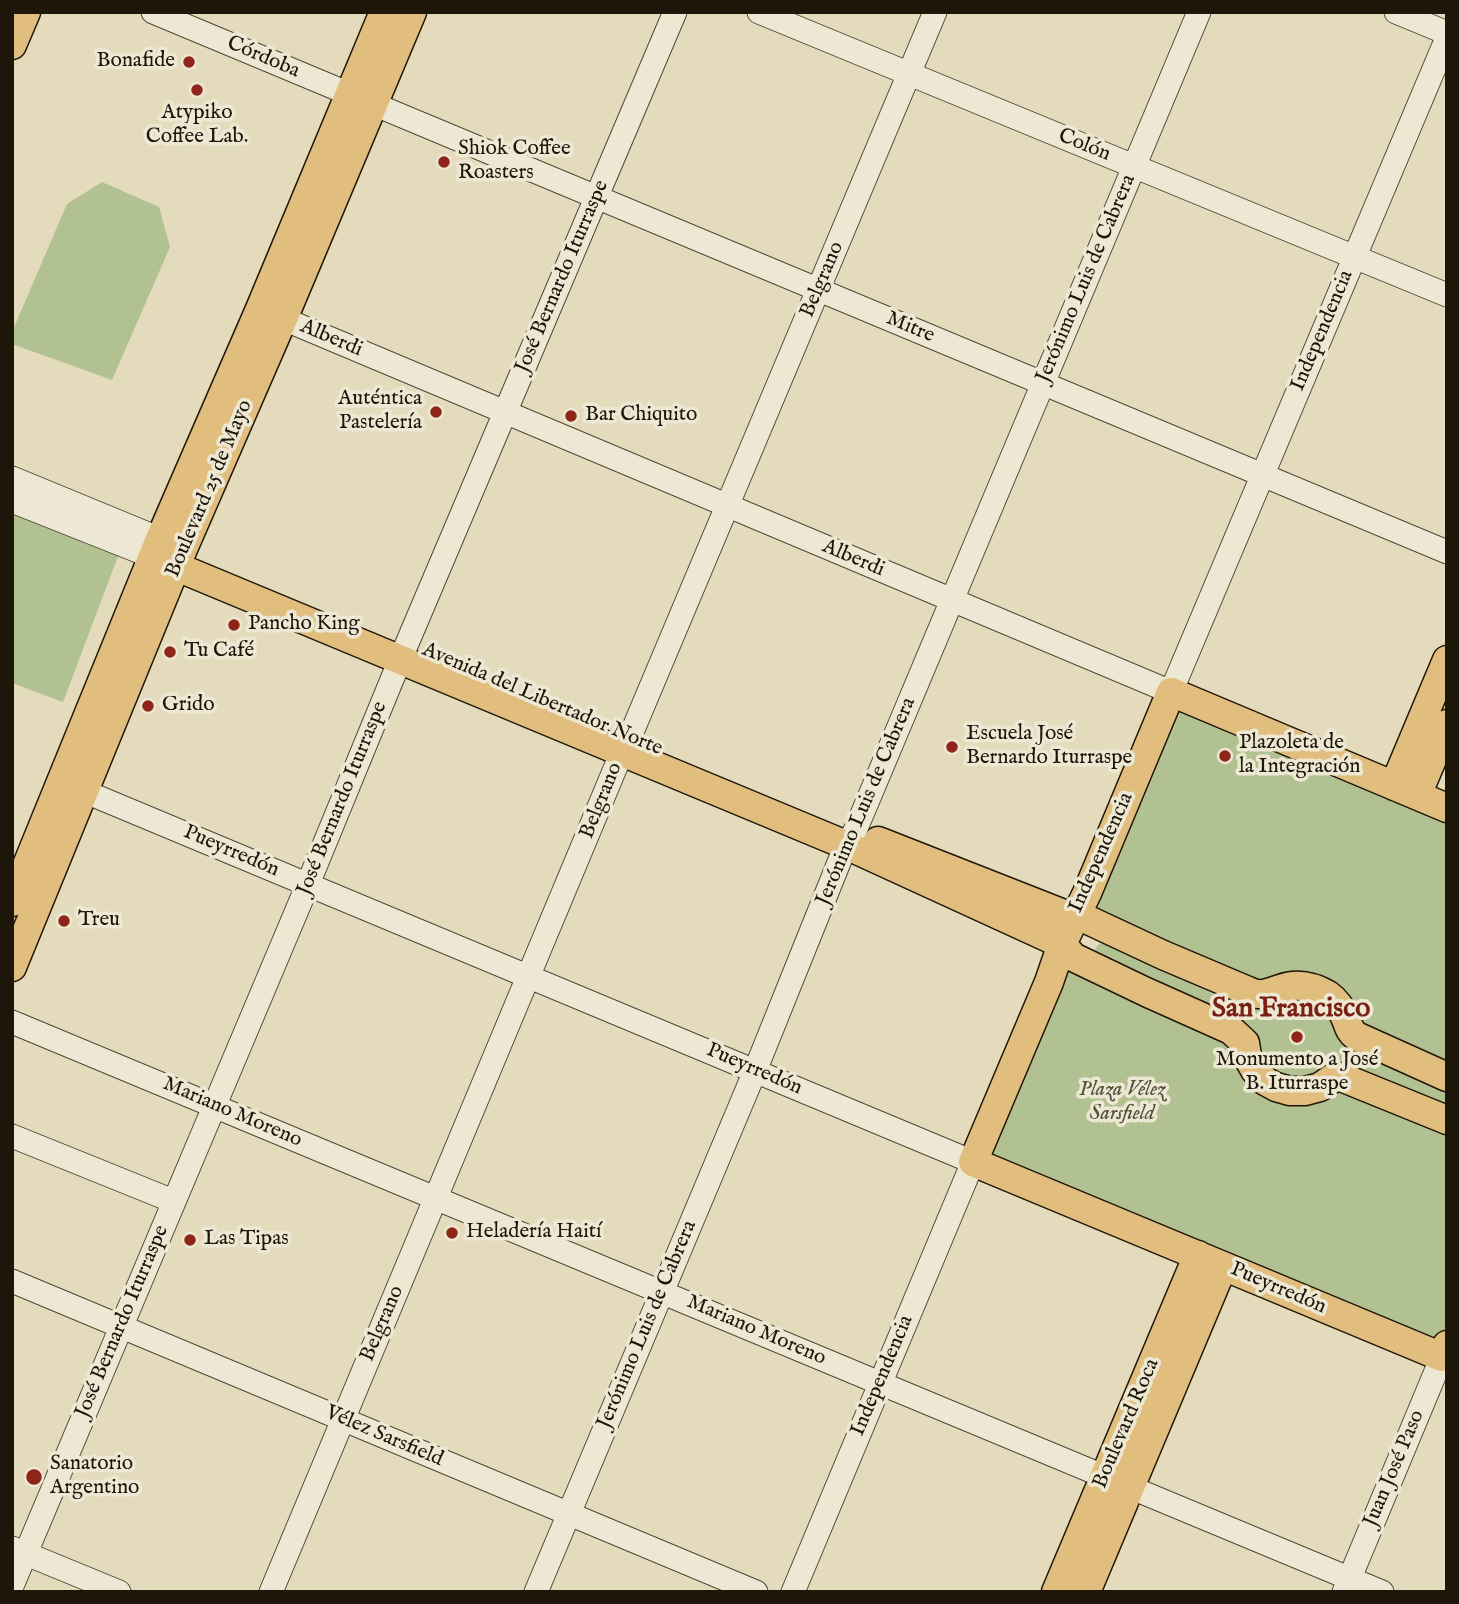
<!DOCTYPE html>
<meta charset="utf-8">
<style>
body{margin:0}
#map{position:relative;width:1459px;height:1604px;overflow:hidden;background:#e4dbbc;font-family:"IM FELL English",serif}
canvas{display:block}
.frame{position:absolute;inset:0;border:14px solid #1f160a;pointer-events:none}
</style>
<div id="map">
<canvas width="1459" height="1604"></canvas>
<div class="frame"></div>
</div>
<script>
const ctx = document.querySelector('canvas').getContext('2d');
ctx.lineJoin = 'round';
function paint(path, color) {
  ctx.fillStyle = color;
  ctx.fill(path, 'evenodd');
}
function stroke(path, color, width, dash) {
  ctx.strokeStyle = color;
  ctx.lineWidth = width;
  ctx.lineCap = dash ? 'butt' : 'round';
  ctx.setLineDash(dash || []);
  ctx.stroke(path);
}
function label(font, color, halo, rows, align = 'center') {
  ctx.font = font + ' "IM FELL English",serif';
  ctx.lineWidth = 7;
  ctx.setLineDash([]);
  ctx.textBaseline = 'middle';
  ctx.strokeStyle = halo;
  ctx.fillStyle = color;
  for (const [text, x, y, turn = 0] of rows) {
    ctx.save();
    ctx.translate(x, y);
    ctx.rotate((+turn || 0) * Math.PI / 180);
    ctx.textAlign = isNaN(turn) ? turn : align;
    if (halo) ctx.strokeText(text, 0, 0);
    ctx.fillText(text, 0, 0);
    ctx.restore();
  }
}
const green = new Path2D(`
 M102,182L159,207L170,247L112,380L12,344V332L67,204Z
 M12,509L120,551L63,702L12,683Z
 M1171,692L1447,808V1077L1356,1036L1339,1006L1274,991L1079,909Z
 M1106,943L1293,999H1306L1318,1004L1447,1084V1112L1320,1071C1292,1084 1271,1076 1259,1047L1093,952L1099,944Z
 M1057,961L1231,1030L1265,1081L1333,1078L1447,1120V1345L973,1162Z`);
const minor = new Path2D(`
 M153,12L1447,552
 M759,12L1447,295
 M1396,12L1447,33
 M267,312L1171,692L1447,38
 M12,478L160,539
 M12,501L153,557
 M69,785L973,1162L793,1592
 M12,1022L1382,1592
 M12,1136L173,1201
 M12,1281L756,1592
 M12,1548L119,1592
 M12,1586L308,884L400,660L675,12
 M271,1592L622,752L624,751L935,12
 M536,1592L755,1071L846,845L855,831L1199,12
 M1344,1592L1442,1357L1447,1359`);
const major = new Path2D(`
 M12,45L26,12
 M153,557L846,845L1062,944L1073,957L1146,992L1231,1030L1245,1043L1247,1056L1255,1070L1265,1081L1276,1087L1290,1091H1305L1320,1087L1333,1078L1341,1077L1447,1120
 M1394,786L1447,660
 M1417,795L1447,724
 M1447,808L1171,692L1087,893L1062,944L1049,982L973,1162L1442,1357L1447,1345
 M878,841L1074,918L1086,919L1163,955L1248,991C1251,992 1255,994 1258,994C1266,995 1273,991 1280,989C1296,983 1313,986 1328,995C1335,1000 1342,1009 1345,1017C1349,1025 1348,1030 1356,1036L1447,1077
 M12,902L160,539L260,309L384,12
 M12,967L183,549L283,319L412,12
 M1056,1592L1198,1255
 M1086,1592L1223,1266`);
const markers = [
 [189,62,7,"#8f2418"],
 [197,90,7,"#8f2418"],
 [444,162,7,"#8f2418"],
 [436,412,7,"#8f2418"],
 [571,416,7,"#8f2418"],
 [234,625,7,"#8f2418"],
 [170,652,7,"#8f2418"],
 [148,706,7,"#8f2418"],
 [952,747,7,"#8f2418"],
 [1225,756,7,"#8f2418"],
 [64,921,7,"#8f2418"],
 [1297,1037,7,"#8f2418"],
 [452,1233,7,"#8f2418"],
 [190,1240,7,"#8f2418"],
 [34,1477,9,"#8f2418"]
];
const streetNames = [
 ["Córdoba",263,58,23],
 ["Colón",1084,146,22],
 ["José Bernardo Iturraspe",563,277,-67],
 ["Jerónimo Luis de Cabrera",1087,279,-67],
 ["Belgrano",823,280,-67],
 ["Mitre",910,328,23],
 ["Independencia",1323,331,-67],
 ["Alberdi",331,339,23],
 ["Boulevard 25 de Mayo",210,489,-67],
 ["Alberdi",853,559,23],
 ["Avenida del Libertador Norte",542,700,23],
 ["José Bernardo Iturraspe",343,799,-68],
 ["Belgrano",602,801,-68],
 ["Jerónimo Luis de Cabrera",867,802,-67],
 ["Pueyrredón",231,852,23],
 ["Independencia",1102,853,-66],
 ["Pueyrredón",754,1070,23],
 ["Mariano Moreno",232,1113,23],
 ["Pueyrredón",1278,1289,23],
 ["José Bernardo Iturraspe",123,1322,-67],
 ["Belgrano",383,1324,-67],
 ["Jerónimo Luis de Cabrera",648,1325,-67],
 ["Mariano Moreno",756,1331,23],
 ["Independencia",883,1376,-67],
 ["Boulevard Roca",1127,1424,-67],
 ["Vélez Sarsfield",384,1437,23],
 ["Juan José Paso",1395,1469,-67]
];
const poiNames = [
 ["Bonafide",175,62,"right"],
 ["Atypiko",197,114,"center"],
 ["Coffee Lab.",197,138,"center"],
 ["Shiok Coffee",458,150],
 ["Roasters",458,174],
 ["Auténtica",422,400,"right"],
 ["Pastelería",422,424,"right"],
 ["Bar Chiquito",585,416],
 ["Pancho King",248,625],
 ["Tu Café",184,652],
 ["Grido",162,706],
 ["Escuela José",966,735],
 ["Bernardo Iturraspe",966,759],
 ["Plazoleta de",1239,744],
 ["la Integración",1239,768],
 ["Treu",78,921],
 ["Monumento a José",1297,1061,"center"],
 ["B. Iturraspe",1297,1085,"center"],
 ["Heladería Haití",466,1233],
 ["Las Tipas",204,1240],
 ["Sanatorio",50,1465],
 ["Argentino",50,1489]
];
const parkNames = [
 ["Plaza Vélez",1122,1091],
 ["Sarsfield",1122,1115]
];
const districtNames = [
 ["San Francisco",1291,1010]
];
paint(green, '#b1c192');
stroke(minor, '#504736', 25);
stroke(major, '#1f160a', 31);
stroke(minor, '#ede8d3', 23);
stroke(major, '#e2be7e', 28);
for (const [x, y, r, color] of markers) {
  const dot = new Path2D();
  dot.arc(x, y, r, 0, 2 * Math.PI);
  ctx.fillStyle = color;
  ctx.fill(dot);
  stroke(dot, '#ede8d3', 2.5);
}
label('21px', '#1f160a', '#ede8d3', streetNames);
label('21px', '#1f160a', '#ede8d3', poiNames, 'left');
label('italic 21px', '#52523a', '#ede8d3', parkNames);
label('bold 28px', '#7a1f14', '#ede8d3', districtNames);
</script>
